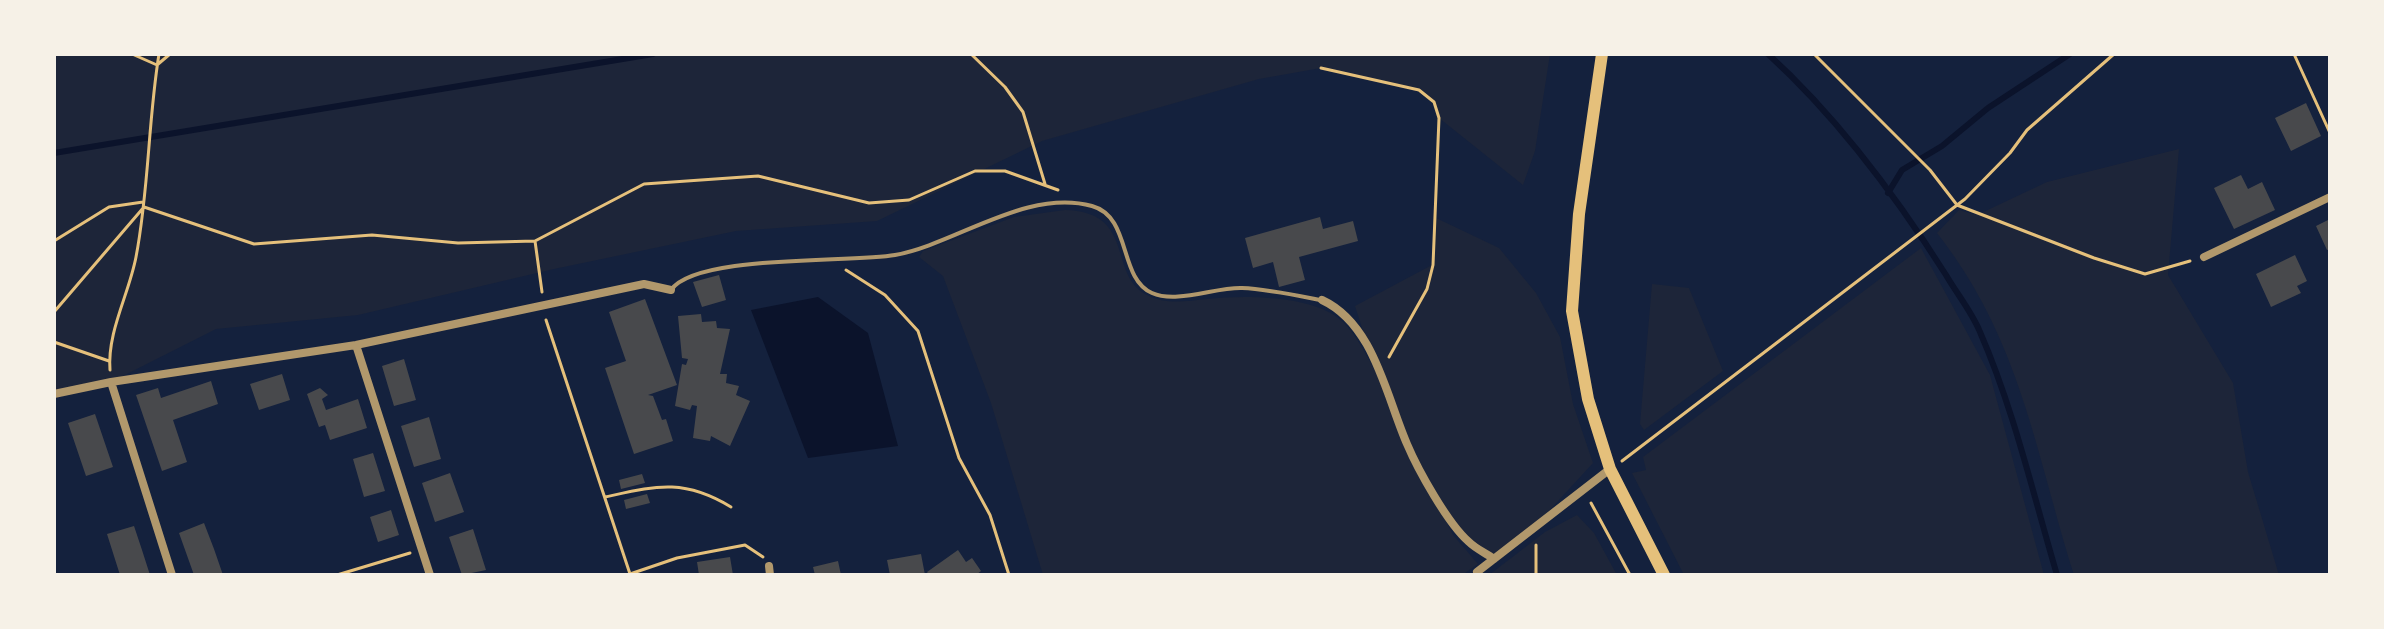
<!DOCTYPE html>
<style>
body{margin:0}
#map{position:relative;width:2384px;height:629px;overflow:hidden;background:#14213d;font-family:Bitter,serif}
canvas{display:block}
.frame{position:absolute;inset:0;border:56px solid #f6f1e7;pointer-events:none}
</style>
<div id="map">
<canvas width="2384" height="629"></canvas>
<div class="frame"></div>
</div>
<script>
const ctx = document.querySelector('canvas').getContext('2d');
ctx.lineJoin = 'round';
function paint(path, color) {
  ctx.fillStyle = color;
  ctx.fill(path, 'evenodd');
}
function stroke(path, color, width, dash) {
  ctx.strokeStyle = color;
  ctx.lineWidth = width;
  ctx.lineCap = dash ? 'butt' : 'round';
  ctx.setLineDash(dash || []);
  ctx.stroke(path);
}
const green = new Path2D(`
 M54,54H1550L1535,151L1523,185L1439,118L1434,102L1419,90L1321,68L1259,79L1042,141L877,221L736,231L554,269L358,315L216,329L111,382L54,394Z
 M2179,149L2168,275L2233,383L2248,472L2279,575H2074C2035,450 2020,339 1937,233L1959,210L1977,215L2047,182Z
 M1065,210C1137,212 1107,275 1147,295C1166,305 1186,301 1207,299C1245,295 1315,295 1343,322C1357,335 1367,357 1377,374L1355,306L1432,265L1434,217L1499,248L1536,293L1560,337L1573,404L1593,463L1536,525L1494,559L1467,541L1418,466L1453,535L1478,564L1462,575H1043L991,403L943,276L919,257L923,251L1014,217Z
 M1921,248L1990,375L2044,575H1684L1632,473L1646,470L1643,457Z
 M1652,284L1689,288L1723,371L1644,430L1640,424Z
 M1577,515L1594,533L1617,575H1489L1545,532Z`);
const water = new Path2D(`
 M818,297L868,333L898,446L808,458L751,310Z`);
const stream = new Path2D(`
 M1768,54C1837,117 1896,196 1946,275C1957,294 1972,312 1980,332C2014,410 2033,494 2057,575
 M54,153L653,54
 M1888,193L1902,170L1942,146L1988,108L2070,54`);
const building = new Path2D(`
 M2306,103L2321,136L2291,151L2275,118Z
 M2241,175L2248,189L2262,182L2275,210L2234,229L2214,188Z
 M1320,217L1323,229L1353,221L1358,241L1299,257L1305,280L1279,287L1273,262L1253,268L1245,238Z
 M2330,219V249L2327,250L2316,226Z
 M2295,255L2307,281L2297,286L2301,293L2271,307L2256,274Z
 M719,275L726,300L702,307L693,282Z
 M645,299L677,385L648,395L653,396L662,420L666,419L673,441L634,454L605,368L626,361L609,312Z
 M701,314L702,322L716,321L717,328L730,329L720,374H727L726,383L739,386L736,395L750,401L730,446L711,436L710,441L693,438L697,406L692,405L690,410L675,406L682,364L686,365L688,359L682,358L678,316Z
 M404,359L416,400L394,406L382,366Z
 M282,374L290,400L259,410L250,384Z
 M211,381L218,404L173,420L187,462L162,471L136,395L158,388L161,398Z
 M320,388L328,395L322,399L326,410L358,399L367,428L330,440L325,425L319,427L307,394Z
 M95,414L113,467L86,476L68,423Z
 M429,417L441,459L414,467L401,426Z
 M373,453L385,491L364,497L353,459Z
 M450,473L464,512L435,522L422,483Z
 M642,474L645,483L621,489L619,480Z
 M647,494L650,503L626,509L624,500Z
 M391,510L399,535L378,542L370,517Z
 M204,523L214,549L223,575H194L179,533Z
 M134,526L142,550L150,575H120L107,534Z
 M473,529L486,570L462,575L449,537Z
 M958,550L966,562L972,558L981,571L976,575H929L927,572Z
 M921,554L925,575H890L887,560Z
 M730,557L733,575H699L697,562Z
 M838,561L841,575H815L813,567Z`);
const path = new Path2D(`
 M132,54L157,65L170,54
 M971,54L1005,87L1023,112L1045,184
 M1814,54L1930,170L1957,205L2094,258L2145,274L2190,261
 M2294,54L2330,133
 M1321,68L1419,90L1434,102L1439,118L1433,265L1427,289L1389,357
 M54,241L109,207L143,202
 M535,241L542,292
 M846,270L885,295L918,331L959,458L990,515L1009,575
 M54,312L144,207L254,244L372,235L458,243L535,241L644,184L758,176L869,203L909,200L975,171H1005L1058,190
 M546,320L630,574L677,558L745,545L763,557
 M54,342L109,361
 M110,370C107,332 129,294 136,257C149,190 148,121 159,54
 M1622,461L1965,199L2010,153L2027,130L2114,54
 M605,497C656,486 683,478 731,507
 M1591,503L1630,575
 M1536,545V575
 M337,575L410,553`);
const service = new Path2D(`
 M671,290C696,254 850,263 895,255C956,244 1026,188 1092,206C1132,217 1118,278 1152,293C1177,304 1215,287 1242,288C1267,289 1295,295 1320,300`);
const minor = new Path2D(`
 M2204,257L2330,197
 M1322,300C1374,324 1386,396 1407,444C1418,470 1448,524 1469,542C1476,549 1486,553 1494,559
 M356,345L430,575
 M111,382L172,575
 M54,394L111,382L356,345L644,284L671,290
 M769,566L770,575
 M1477,572L1610,469`);
const primary = new Path2D(`
 M1602,54L1579,214L1572,311L1588,399L1610,469L1664,575`);
paint(green, '#1d2539');
paint(water, '#0b132b');
stroke(stream, '#0b132b', 6);
paint(building, '#48494c');
stroke(path, '#e5c07b', 3);
stroke(service, '#b1986c', 4);
stroke(minor, '#b1986c', 8);
stroke(primary, '#e5c07b', 12);
</script>
